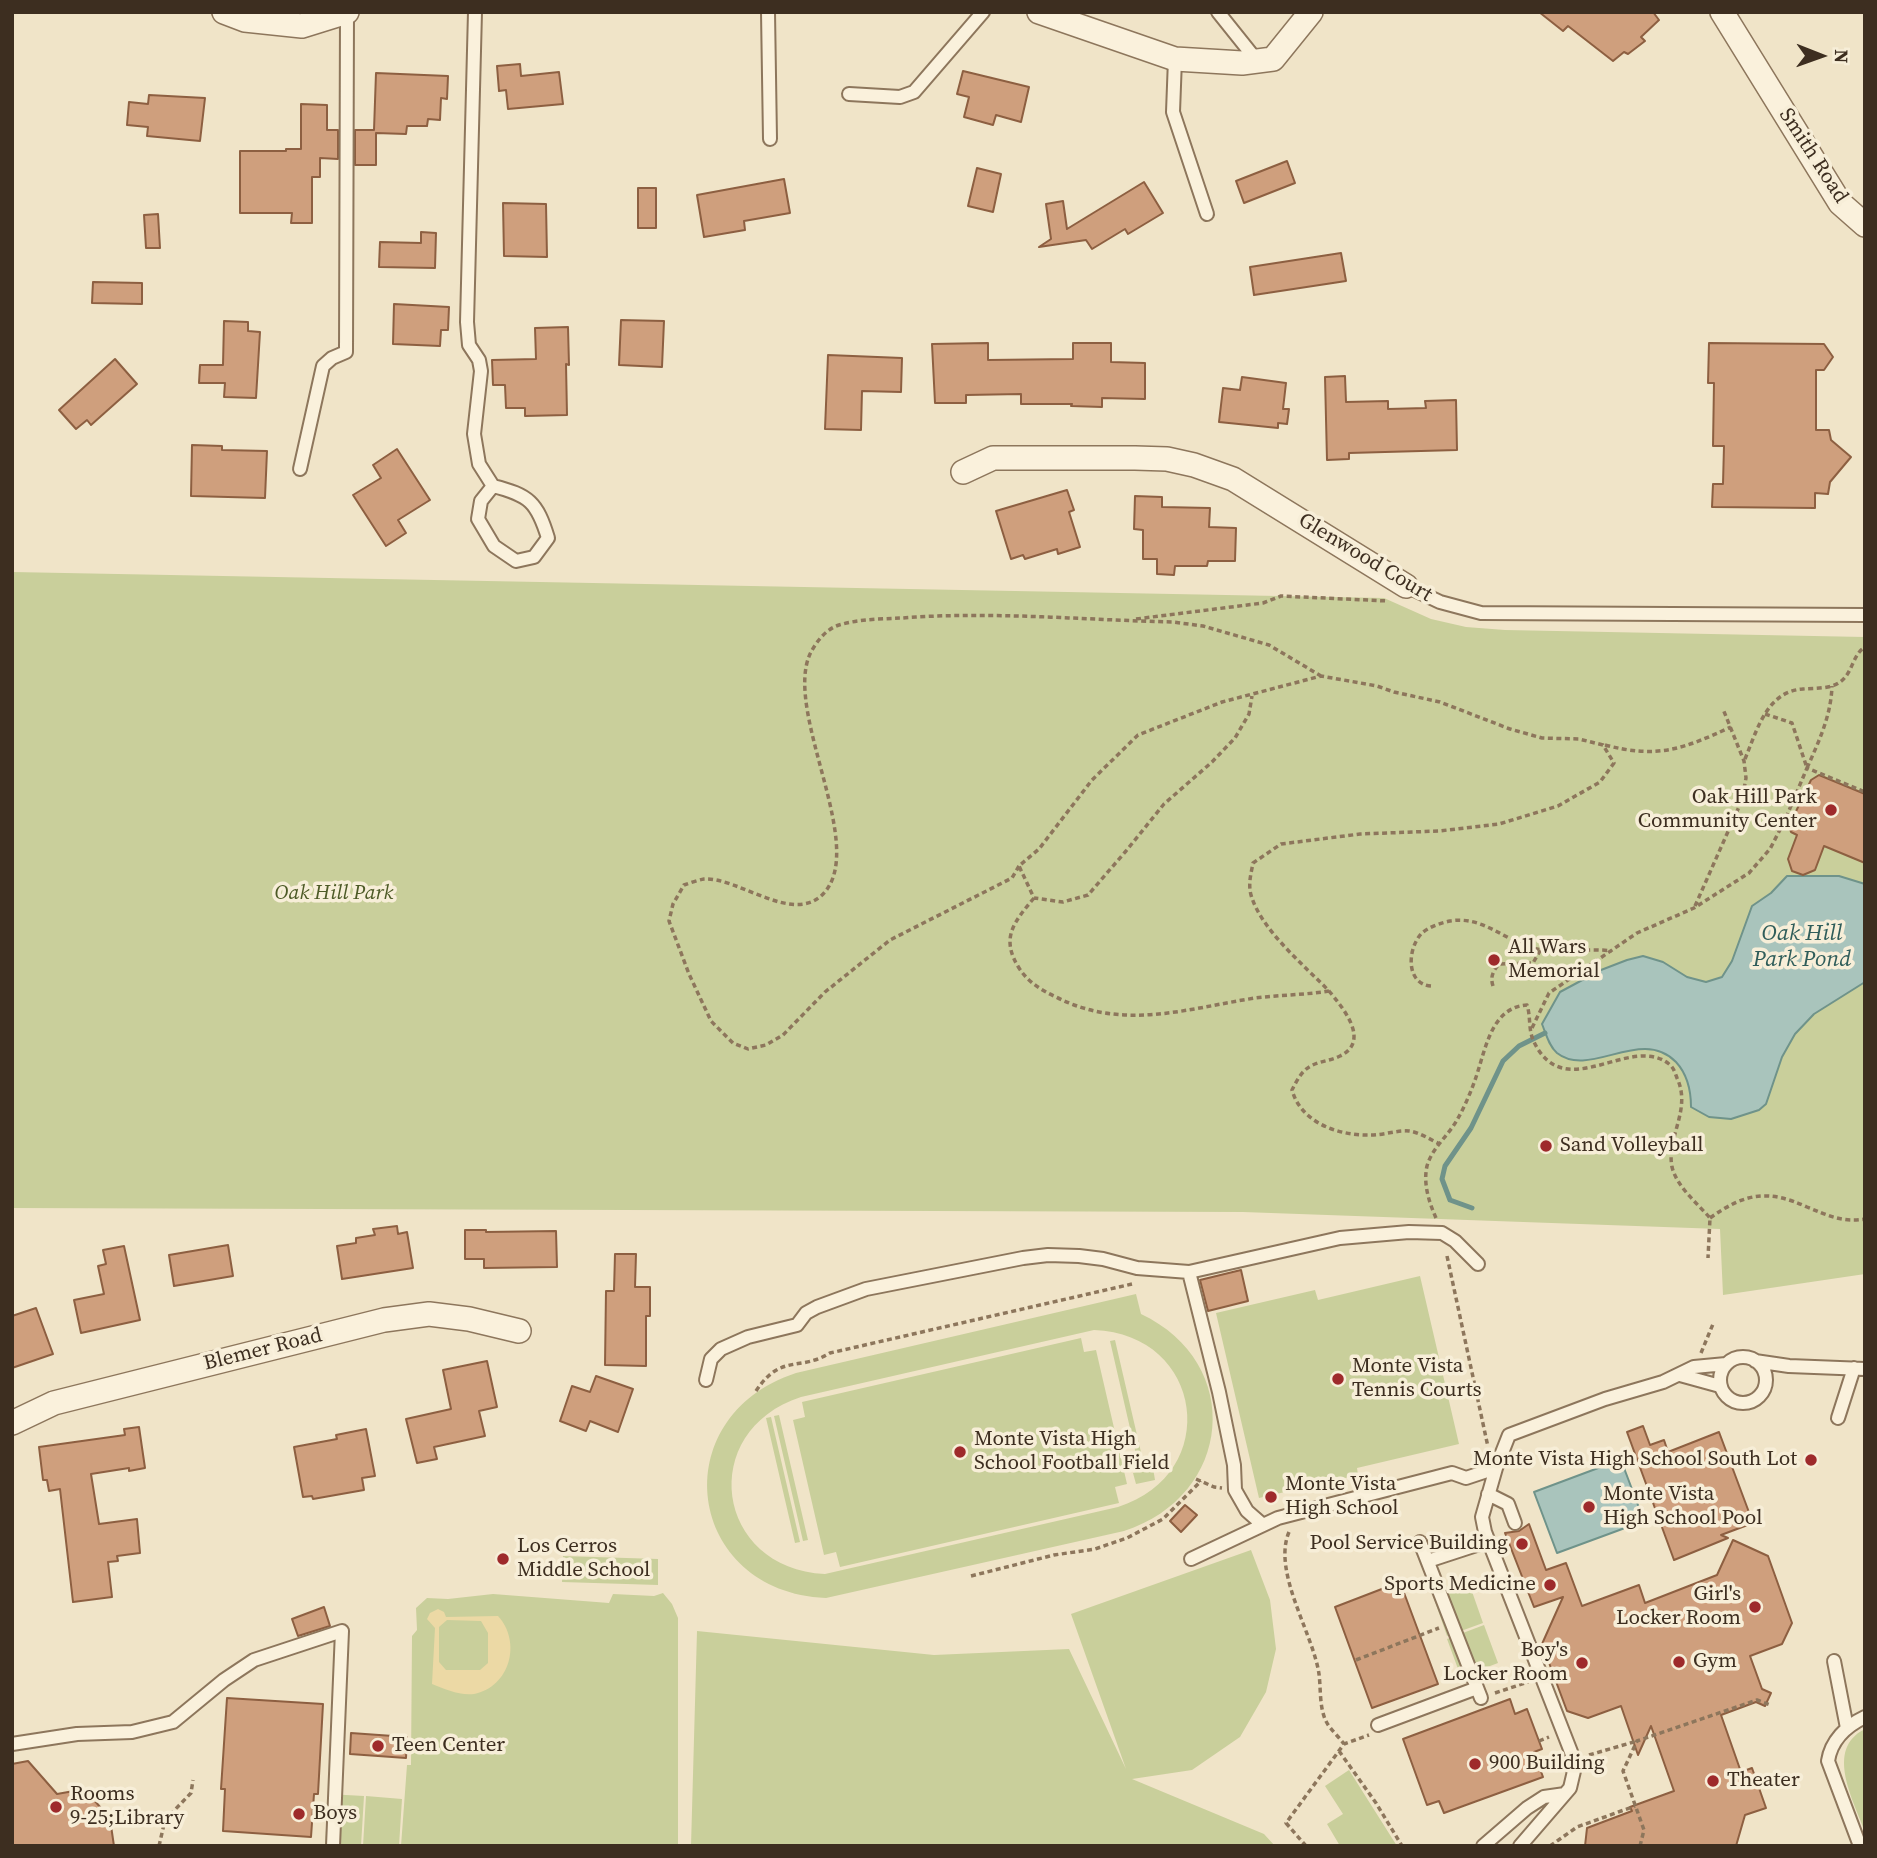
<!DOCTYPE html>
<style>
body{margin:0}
#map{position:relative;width:1877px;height:1858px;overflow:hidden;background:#f0e4c8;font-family:"Source Serif 4",serif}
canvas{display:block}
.frame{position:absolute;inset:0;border:14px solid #3d2e20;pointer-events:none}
.north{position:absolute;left:1786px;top:21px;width:70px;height:70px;-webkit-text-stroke:5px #f7eed8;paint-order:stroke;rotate:91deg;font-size:19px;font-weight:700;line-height:28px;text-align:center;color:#3d2e20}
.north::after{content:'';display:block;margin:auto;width:24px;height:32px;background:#3d2e20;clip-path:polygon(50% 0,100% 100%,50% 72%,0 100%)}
</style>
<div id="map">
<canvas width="1877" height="1858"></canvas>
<div class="frame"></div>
<div class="north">N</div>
</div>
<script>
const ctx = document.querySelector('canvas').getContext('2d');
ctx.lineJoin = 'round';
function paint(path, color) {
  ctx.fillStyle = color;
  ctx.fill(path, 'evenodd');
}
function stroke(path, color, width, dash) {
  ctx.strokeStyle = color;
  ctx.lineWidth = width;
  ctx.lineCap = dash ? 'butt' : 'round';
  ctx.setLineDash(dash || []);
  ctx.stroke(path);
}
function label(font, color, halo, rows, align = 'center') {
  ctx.font = font + ' "Source Serif 4",serif';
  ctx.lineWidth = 7;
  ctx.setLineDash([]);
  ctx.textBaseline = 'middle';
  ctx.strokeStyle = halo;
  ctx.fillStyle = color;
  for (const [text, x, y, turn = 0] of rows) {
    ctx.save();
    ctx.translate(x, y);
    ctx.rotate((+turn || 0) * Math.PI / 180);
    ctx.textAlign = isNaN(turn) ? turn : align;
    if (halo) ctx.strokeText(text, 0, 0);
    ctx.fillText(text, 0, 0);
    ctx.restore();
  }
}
const green = new Path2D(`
 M12,572L1384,598L1431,619L1466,627L1505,630L1865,637V1274L1723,1295L1720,1229L1243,1212L12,1208Z
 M1420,1276L1459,1444L1357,1468L1358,1475L1259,1498L1216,1313L1315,1290L1318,1300Z
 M1136,1294L1141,1314C1245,1363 1233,1496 1124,1531L826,1598C686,1592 662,1417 796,1373ZM1094,1330C1204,1334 1223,1474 1118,1507L825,1574C715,1569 696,1431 801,1397Z
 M1081,1338L1084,1352L1096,1350L1127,1484L1115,1487L1119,1503L840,1567L836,1552L824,1555L793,1420L805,1417L802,1402Z
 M1115,1340L1143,1461H1147L1149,1468H1153L1155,1480L1136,1484L1133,1473L1136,1472L1134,1464L1138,1463L1110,1341Z
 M779,1415L808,1540L803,1541L774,1416Z
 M771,1417L800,1542L795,1543L766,1418Z
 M1251,1550L1270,1600L1276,1649L1266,1692L1240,1737L1192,1770L1132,1779L1264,1834L1275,1846H691L697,1631L934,1655L1069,1649L1126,1769L1071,1614Z
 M563,1556L658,1559V1585L562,1582Z
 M1469,1583L1483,1623L1447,1636L1433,1596Z
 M663,1593L672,1604L678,1618V1846H401L407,1765H411L412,1636L417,1630L416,1608L427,1598L448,1599L493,1594L609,1603L613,1594L654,1596Z
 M1484,1625L1498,1663L1461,1677L1447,1639Z
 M1865,1729V1832C1854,1801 1824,1749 1865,1729Z
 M1349,1770L1397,1846H1340L1327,1824L1343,1814L1325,1786Z
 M328,1794L364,1796L361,1846H325Z
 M366,1796L402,1799L399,1846H363Z`);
const sand = new Path2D(`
 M438,1609L444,1612L446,1617L498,1616C522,1642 510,1687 474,1694C460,1696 445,1689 432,1684L435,1628L427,1619L430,1613ZM447,1620L481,1621L488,1633V1663L480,1670H446L439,1662V1627Z`);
const water = new Path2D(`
 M1787,876H1839L1865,884V982L1814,1014L1795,1034L1782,1057L1766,1104L1759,1110L1731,1119L1709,1117L1691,1107C1691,1091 1687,1074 1676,1062C1641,1026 1590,1079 1557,1053C1549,1046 1546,1034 1542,1024L1560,992L1601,970L1627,960L1643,956L1663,962L1687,977L1706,982L1722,977L1732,961L1752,906L1771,893Z
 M1625,1458L1628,1466L1624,1468L1644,1521L1557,1553L1534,1492Z`);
const stream = new Path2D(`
 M1472,1208L1450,1200L1442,1179L1445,1166L1471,1128L1503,1061L1519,1046L1545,1033`);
const building = new Path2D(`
 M1539,12H1653L1659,20L1641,37L1645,41L1628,54L1624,52L1613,61L1568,26L1563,31Z
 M520,64L521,76L559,72L563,104L508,109L506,90L499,91L497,66Z
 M963,71L1029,87L1021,122L996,115L993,125L964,117L969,97L957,94Z
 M376,73L448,76L447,99L441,98L440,120L428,119L427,126H407L406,134L376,133V165H355V130H374Z
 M149,95L205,98L200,141L147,136L148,127L127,125L129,102L148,104Z
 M301,104L327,105V130H338V159L320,158V177H312V223H291L292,213H240V151H286V149H301Z
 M1287,161L1295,183L1244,203L1236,181Z
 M977,168L1001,174L993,212L968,206Z
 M784,179L790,213L744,221L745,230L704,237L697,195Z
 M1144,182L1163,213L1128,234L1125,229L1092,249L1086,240L1039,247L1051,239L1046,204L1063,201L1067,229Z
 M638,188H656V228H638Z
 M503,203L546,204L547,257L504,256Z
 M158,214L160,248H146L144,215Z
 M421,232L436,233L435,268L379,267L380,242L421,243Z
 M1341,253L1346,281L1254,295L1250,267Z
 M93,282L142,283V304L92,303Z
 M394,304L449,307L448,330H441L440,346L393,344Z
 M621,320L664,321L662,367L619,365Z
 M224,321L248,322V331L260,332L256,398L224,397L225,383H199L200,365H223Z
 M568,327L569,365L566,364L567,415L525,416V408H506L505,385H493L492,360L536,359L535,328Z
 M988,343V360L1073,359V343H1111V362L1145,363V399L1102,398V407L1071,406L1072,404H1021V394L966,395V403H935L932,344Z
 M1709,343L1824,344L1833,357L1824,370H1816V430H1829L1831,440L1851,457L1830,482L1828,494L1815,493V508L1712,507L1713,484H1723L1724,446H1713L1714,383H1708Z
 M828,355L902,358L901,392L862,391L861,430L825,429Z
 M115,359L137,384L91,425L87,420L76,429L59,410Z
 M1345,376L1346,402L1388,401V409L1426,408L1425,401L1456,400L1457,450L1349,453V459L1327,460L1325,377Z
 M1242,377L1286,383L1283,409H1289L1287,424L1278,423V428L1219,422L1223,388L1240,390Z
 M192,445L222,446V450L267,451L265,498L191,496Z
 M397,449L430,500L398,520L406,533L386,546L353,495L381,478L373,465Z
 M1067,490L1074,510L1069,512L1080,547L1058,554L1057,549L1025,559L1023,555L1011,559L996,511Z
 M1135,496L1162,497V507L1210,508L1209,527L1236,528L1235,561H1208L1207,566H1175L1174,575L1157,574V559H1143V530L1134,529Z
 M1819,775L1865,794V863L1824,846L1815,870L1803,875L1792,871L1788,859L1797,835L1791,832L1789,826L1811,780Z
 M397,1226L398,1234L407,1232L413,1268L342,1279L337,1246L356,1243V1238L375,1235L373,1229Z
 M465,1230H486V1232L556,1231L557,1267L484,1268V1259H465Z
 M228,1245L233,1276L174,1286L169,1255Z
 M124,1246L140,1320L81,1333L74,1300L104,1294L98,1266L106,1264L103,1250Z
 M615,1254H636L635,1287H650V1316H646V1366L605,1365L606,1291H614Z
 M1241,1270L1248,1301L1208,1311L1200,1280Z
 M36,1308L53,1354L12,1368V1316Z
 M487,1361L497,1407L479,1411L485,1436L434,1447L437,1459L417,1463L406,1419L451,1409L443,1370Z
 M596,1376L633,1389L618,1432L590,1421L586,1431L560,1421L572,1386L590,1392Z
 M1643,1426L1650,1445L1664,1440L1668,1452L1719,1432L1753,1523L1721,1535L1728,1538L1674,1560L1627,1432Z
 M139,1427L145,1468L129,1471V1468L91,1474L99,1524L137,1519L140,1553L117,1556L118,1561L108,1562L112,1597L73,1602L60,1489L49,1491L47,1480H43L39,1447L125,1435L124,1429Z
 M366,1429L375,1476L362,1478L364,1490L313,1499L312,1496L303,1497L294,1447L337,1439L336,1435Z
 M1185,1505L1197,1515L1181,1532L1170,1521Z
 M1529,1524L1546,1570L1566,1563L1582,1606L1639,1585L1645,1603L1717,1575L1733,1540L1768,1556L1792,1623L1782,1644L1750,1656L1762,1689L1771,1693L1765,1706L1756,1702L1721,1715L1741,1772L1752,1768L1766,1808L1745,1815L1736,1846H1585L1587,1828L1632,1811L1630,1807L1674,1791L1651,1726L1638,1755L1621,1706L1588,1718L1567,1711L1542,1644L1563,1597L1534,1607L1505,1533L1519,1531Z
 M1400,1582L1438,1684L1372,1708L1335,1607Z
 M324,1607L330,1626L298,1636L292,1619Z
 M227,1698L323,1704L318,1794H314L311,1837L223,1831L225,1789H221Z
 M1510,1699L1515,1714L1527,1709L1542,1749L1534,1752L1543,1777L1444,1813L1439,1801L1427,1805L1403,1739Z
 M351,1733L407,1737L406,1758L350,1754Z
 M28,1761L57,1794L85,1789L110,1819L114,1846H12V1764Z`);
const path = new Path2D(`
 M1136,619L1263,603L1281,596L1388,601
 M1765,714L1792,723L1807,768
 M1605,745C1658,759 1683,749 1731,727
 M1745,759C1757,730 1767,691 1803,689C1815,688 1831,689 1840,682C1853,673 1852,655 1865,647
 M1807,768C1819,741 1831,716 1832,686
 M1019,866L1012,878L890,940L825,992L783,1035L766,1045L748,1049L733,1043L711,1021L689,974L669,921L673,904L684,885C690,883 698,880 704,879C738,877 790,923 821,896C871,851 783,714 810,654C816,642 826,629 839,625C859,619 882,619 902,618C992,611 1083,620 1173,622L1203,626L1269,645L1321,676
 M1034,898C1014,922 1000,938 1019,968C1028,982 1041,990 1056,997C1123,1031 1185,1009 1255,998C1279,995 1304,995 1329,991C1304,965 1261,930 1251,895C1248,884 1251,874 1253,863L1281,844L1360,834L1439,831L1499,824L1558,806L1600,782L1614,763L1603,745L1579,739L1542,738L1510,729L1440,702L1394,692L1377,686L1321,676L1222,702L1138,735L1092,780L1039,849L1019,866L1034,898L1063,902L1088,895L1126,851L1164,804L1212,762L1235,738L1249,714L1252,696
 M1695,906L1742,800L1746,778L1744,761L1723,709
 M1431,986C1406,984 1407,950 1421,934C1428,927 1441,923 1450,921C1480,916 1500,936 1526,946C1555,956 1583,947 1612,951
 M1493,986C1490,977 1493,971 1499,964L1533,963L1541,949
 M1329,991C1343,1008 1371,1041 1340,1056C1328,1062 1314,1061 1304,1071C1299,1076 1295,1084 1292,1090C1301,1123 1339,1136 1371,1135C1384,1135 1397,1130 1409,1131C1419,1132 1431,1140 1440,1144
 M1532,1028L1549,993L1637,933L1694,908L1749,873L1770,849L1785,820L1807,768L1865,792
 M1436,1218C1429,1202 1423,1184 1427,1166C1432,1148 1448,1136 1457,1120C1464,1108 1470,1094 1475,1080C1485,1053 1490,1007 1527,1005C1531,1017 1528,1030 1534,1042C1565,1106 1630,1033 1669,1064C1674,1068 1675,1073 1677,1078C1692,1110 1666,1137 1672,1167C1677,1187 1697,1203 1710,1218L1708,1258
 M1710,1218C1745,1193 1768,1189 1807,1207C1827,1215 1842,1223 1865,1219
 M1447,1256L1488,1447
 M1701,1353L1713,1324
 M756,1391C781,1353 799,1372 830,1353L1132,1284
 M1196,1479L1214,1487L1222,1488
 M1289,1532C1272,1572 1313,1633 1319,1674C1321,1689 1319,1709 1327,1723C1331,1730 1339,1737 1344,1744
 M971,1576L1054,1555L1095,1549L1127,1538L1163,1519L1201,1481
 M1356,1660L1439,1628
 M1495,1693L1528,1682
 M1539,1741L1549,1737
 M1339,1751L1376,1803L1402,1846
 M1589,1755L1637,1741
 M159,1846L165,1820L191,1793L193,1780
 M1306,1846L1286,1823L1344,1744L1369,1735
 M1550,1846L1577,1827L1635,1806
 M1640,1846L1644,1830L1623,1771L1637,1741L1757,1700L1770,1705`);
const lane = new Path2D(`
 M475,12L467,322L469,345L479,360L481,371L474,434L479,464L493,486C529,495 537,502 548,538L534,557L516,561L494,546L478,519L481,501L493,486
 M768,12L770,139
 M1218,12L1258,62
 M1175,59L1173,112L1207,214
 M849,94L900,97L914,92L983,12
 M300,469L323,366L332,358L346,352L347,12
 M1406,586L1440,602L1481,613L1865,615
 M1189,1272L1219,1392L1234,1465L1235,1490L1247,1511L1263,1525
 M1720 1380a23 23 0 1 1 46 0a23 23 0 1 1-46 0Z
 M1755,1361L1789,1366L1865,1369
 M1680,1375L1720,1386
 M706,1380L711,1359L721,1349L748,1337L797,1325L806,1313L817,1307L866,1289L1023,1258L1048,1255L1079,1256L1103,1259L1137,1268L1189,1272L1340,1238L1409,1232L1442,1233L1455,1241L1478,1264
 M1838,1418L1854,1368
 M1488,1494L1508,1504L1515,1523
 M1420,1542L1481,1698
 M1191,1559L1278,1518L1452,1473L1466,1478L1496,1468
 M1428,1561L1489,1541
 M1834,1661L1847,1728
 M1378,1725L1477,1688
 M12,1744L77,1734L132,1732L173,1722L224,1680L254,1660L342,1631L333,1846
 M1483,1846L1527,1808L1544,1797L1565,1794
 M1520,1846L1570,1788L1574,1771L1573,1757L1485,1532L1482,1517L1496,1468L1509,1435L1605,1399L1663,1382L1694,1367L1726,1364
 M1860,1846L1828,1761C1831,1741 1846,1726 1865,1717`);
const street = new Path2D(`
 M224,12L245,20L302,26L347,12
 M1039,12L1175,59L1242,63L1273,59L1311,12
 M1722,12L1840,203L1865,225
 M963,472L993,458H1135L1167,459L1194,465L1233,479L1406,586
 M12,1423L54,1403L384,1320L429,1314L469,1319L519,1331`);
const markers = [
 [1831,810,7,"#9e2a2b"],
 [1494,960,7,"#9e2a2b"],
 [1546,1146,7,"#9e2a2b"],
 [1338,1379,7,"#9e2a2b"],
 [960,1452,7,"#9e2a2b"],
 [1811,1460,7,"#9e2a2b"],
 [1271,1497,7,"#9e2a2b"],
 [1589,1507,7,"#9e2a2b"],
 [1522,1544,7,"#9e2a2b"],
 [503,1559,7,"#9e2a2b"],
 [1550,1585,7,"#9e2a2b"],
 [1755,1607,7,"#9e2a2b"],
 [1679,1662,7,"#9e2a2b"],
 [1582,1663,7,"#9e2a2b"],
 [378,1746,7,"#9e2a2b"],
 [1475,1764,7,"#9e2a2b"],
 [1713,1781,7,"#9e2a2b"],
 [56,1807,7,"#9e2a2b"],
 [299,1814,7,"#9e2a2b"]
];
const streetNames = [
 ["Smith Road",1813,156,57],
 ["Glenwood Court",1365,558,31],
 ["Blemer Road",263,1350,-14]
];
const poiNames = [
 ["Oak Hill Park",1817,798,"right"],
 ["Community Center",1817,822,"right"],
 ["All Wars",1508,948],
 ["Memorial",1508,972],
 ["Sand Volleyball",1560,1146],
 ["Monte Vista",1352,1367],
 ["Tennis Courts",1352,1391],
 ["Monte Vista High",974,1440],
 ["School Football Field",974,1464],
 ["Monte Vista High School South Lot",1797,1460,"right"],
 ["Monte Vista",1285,1485],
 ["High School",1285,1509],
 ["Monte Vista",1603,1495],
 ["High School Pool",1603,1519],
 ["Pool Service Building",1508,1544,"right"],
 ["Los Cerros",517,1547],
 ["Middle School",517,1571],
 ["Sports Medicine",1536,1585,"right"],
 ["Girl's",1741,1595,"right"],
 ["Locker Room",1741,1619,"right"],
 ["Boy's",1568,1651,"right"],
 ["Locker Room",1568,1675,"right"],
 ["Gym",1693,1662],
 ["Teen Center",392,1746],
 ["900 Building",1489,1764],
 ["Theater",1727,1781],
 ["Rooms",70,1795],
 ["9-25;Library",70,1819],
 ["Boys",313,1814]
];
const parkNames = [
 ["Oak Hill Park",334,894]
];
const waterNames = [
 ["Oak Hill",1802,934],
 ["Park Pond",1802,960]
];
paint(green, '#c9cf9b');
paint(sand, '#ecd9a5');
paint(water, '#a9c4bc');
stroke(water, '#6f938a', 2);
stroke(stream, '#6f938a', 5);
paint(building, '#cf9f7d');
stroke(building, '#8d5f41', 2);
stroke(lane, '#8d765c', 16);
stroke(street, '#8d765c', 26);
stroke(path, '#8d765c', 3.5, [5, 3.5]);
stroke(lane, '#faf1dc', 12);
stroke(street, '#faf1dc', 23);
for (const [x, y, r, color] of markers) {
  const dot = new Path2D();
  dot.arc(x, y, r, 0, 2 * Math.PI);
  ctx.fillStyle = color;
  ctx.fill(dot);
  stroke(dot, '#f7eed8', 2.5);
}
label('21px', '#3d2e20', '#f7eed8', streetNames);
label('21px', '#3d2e20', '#f7eed8', poiNames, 'left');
label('italic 21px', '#4d5a26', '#f7eed8', parkNames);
label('italic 23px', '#2f5d5a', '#f7eed8', waterNames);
</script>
